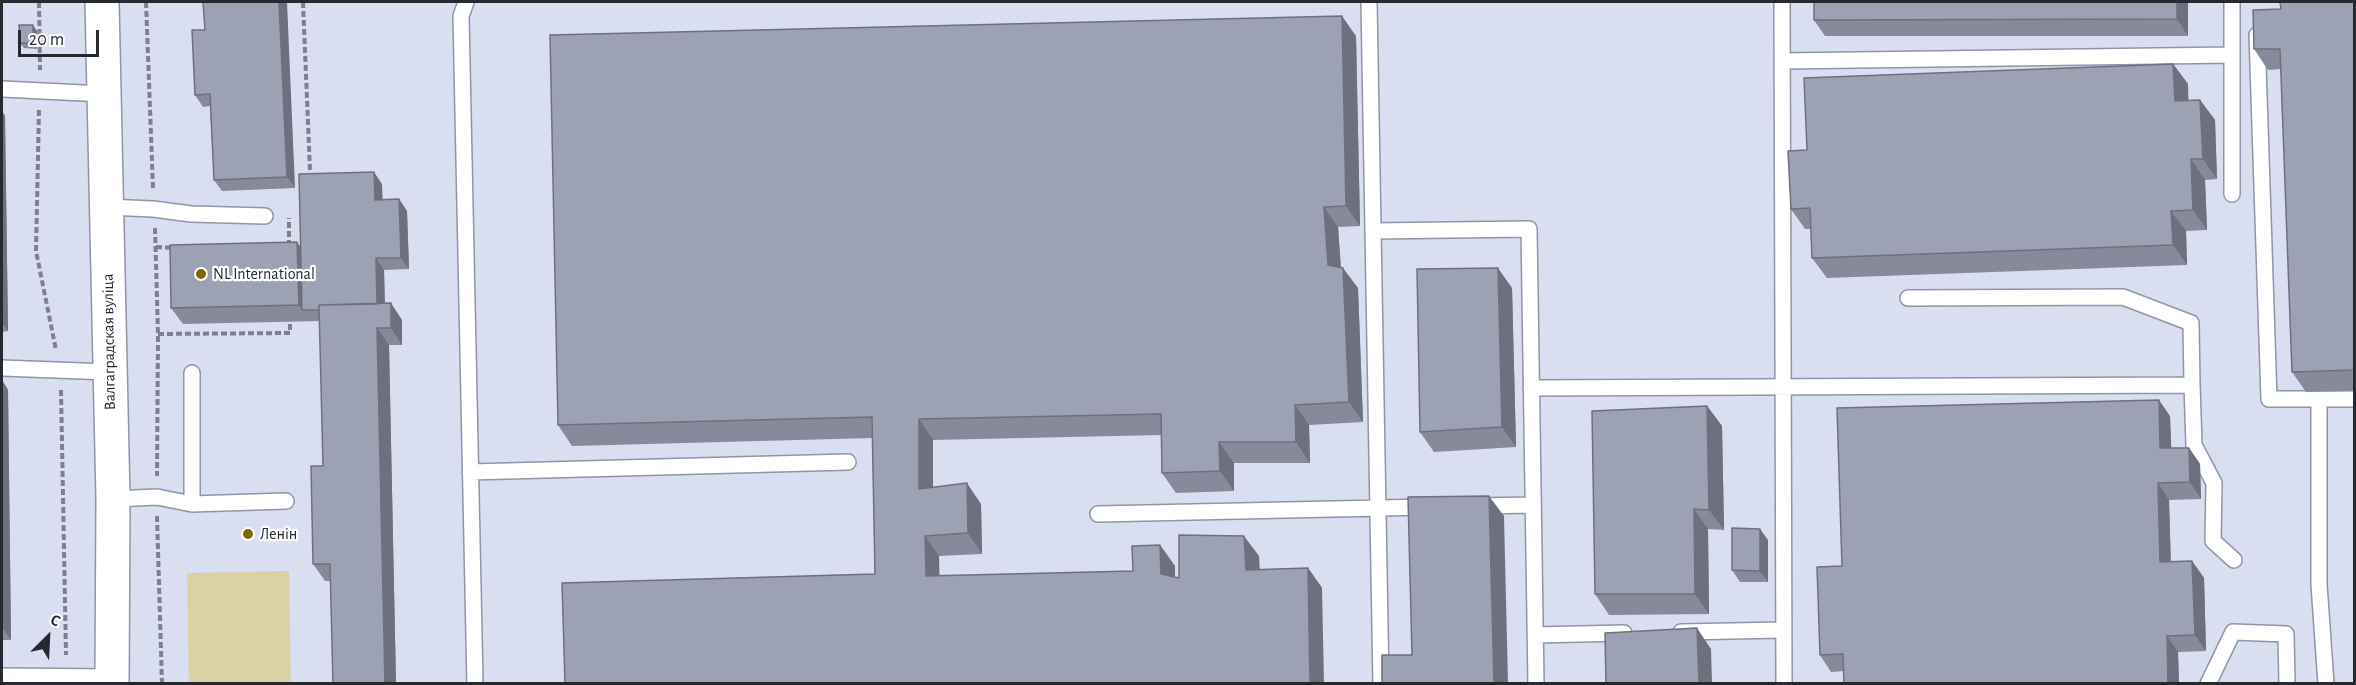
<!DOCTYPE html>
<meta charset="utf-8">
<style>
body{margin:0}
#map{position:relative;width:2356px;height:685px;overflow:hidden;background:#d9def1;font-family:"Alegreya Sans",sans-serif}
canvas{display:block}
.frame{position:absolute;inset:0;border:3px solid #272930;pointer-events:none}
.north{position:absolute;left:18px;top:607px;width:60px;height:60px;-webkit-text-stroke:4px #fff;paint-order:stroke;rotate:24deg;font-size:16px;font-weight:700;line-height:24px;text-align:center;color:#272930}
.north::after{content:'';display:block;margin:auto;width:21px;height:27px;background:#272930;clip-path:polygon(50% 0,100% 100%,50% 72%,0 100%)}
.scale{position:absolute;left:18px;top:30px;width:81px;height:27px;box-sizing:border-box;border:3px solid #272930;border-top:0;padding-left:8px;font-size:18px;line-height:21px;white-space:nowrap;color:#272930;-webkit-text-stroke:4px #fff;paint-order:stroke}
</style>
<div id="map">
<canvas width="2356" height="685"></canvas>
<div class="frame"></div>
<div class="north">С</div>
<div class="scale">20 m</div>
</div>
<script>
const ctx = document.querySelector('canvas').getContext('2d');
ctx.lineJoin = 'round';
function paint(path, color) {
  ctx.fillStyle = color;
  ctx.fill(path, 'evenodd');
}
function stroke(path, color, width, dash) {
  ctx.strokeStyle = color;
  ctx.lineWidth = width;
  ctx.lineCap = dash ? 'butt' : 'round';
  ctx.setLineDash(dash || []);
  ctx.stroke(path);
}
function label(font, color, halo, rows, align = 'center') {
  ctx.font = font + ' "Alegreya Sans",sans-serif';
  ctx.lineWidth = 4.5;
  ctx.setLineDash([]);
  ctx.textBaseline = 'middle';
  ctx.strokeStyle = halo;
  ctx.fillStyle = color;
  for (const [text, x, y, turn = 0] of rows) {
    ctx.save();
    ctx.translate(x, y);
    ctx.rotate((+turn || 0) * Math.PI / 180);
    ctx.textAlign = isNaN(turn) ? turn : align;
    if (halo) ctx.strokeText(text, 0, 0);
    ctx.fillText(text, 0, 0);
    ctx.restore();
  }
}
const green = new Path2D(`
 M289,571L291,683H189L187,573Z`);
const path = new Path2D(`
 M39,2L40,70
 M146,2L153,188
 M303,2L310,171
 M39,110L36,251L56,350
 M155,228L158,334L157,476
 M289,246V218
 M156,247L174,248
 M158,334L290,333V322
 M61,390L66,655
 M157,516L162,684`);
const lane = new Path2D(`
 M466,2L461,16L475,684
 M1369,2L1381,684
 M1782,2L1784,684
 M2257,35L2269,399H2354
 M1782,61L2232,55
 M2,89L104,94
 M2232,194V2
 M107,207L153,209L191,214L265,216
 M1373,231L1529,229L1536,684
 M1908,298L2123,297L2191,323L2192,385
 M2,368L109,372
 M192,373V504
 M1531,388L2192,385L2194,445L2214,483L2213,541L2234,560
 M2319,399V584L2326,684
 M470,472L848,462
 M113,499L157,497L192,504L286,501
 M1476,506L1533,505
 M1098,514L1428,507
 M1681,632L1783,630
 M1535,635L1624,633
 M2,676L112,677
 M2208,684L2233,632L2286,634L2287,684`);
const secondary = new Path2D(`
 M102,2L113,499L112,684`);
const wall = new Path2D(`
 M2188,2V36H1825L1814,20Z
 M2355,2V391L2306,392L2292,372L2281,69L2268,70L2254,49L2281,9Z
 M192,30L295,188L222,191L214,180L210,106L203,107L195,95Z
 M37,31V49L24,48L20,43Z
 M1356,36L1360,226L1338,227L1341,268L1358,288L1363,422L1309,425L1310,463H1234V491L1176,493L1162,473L1161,435L933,440V487L981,504L982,554L939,556V576L1133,571L1160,545L1175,566V577L1179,578L1259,556V570L1308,568L1322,588L875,574L872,438L572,446L558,425Z
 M2173,64L2188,84V100H2200L2215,120L2217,179L2205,180L2207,230L2186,231L2187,265L1827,278L1812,258L1811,229H1805L1791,209L1807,150Z
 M2,111L5,116L8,331L2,332Z
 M382,184V200L399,199L407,211L409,269L384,270L385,304L402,320V345H389L396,684H333L331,581H325L313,564L323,466L320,321L183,324L171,308L301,247Z
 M1512,288L1516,447L1434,452L1420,432Z
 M2,380L8,390L11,640H2Z
 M1707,406L1722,426L1724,530L1708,529L1709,614L1609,615L1595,594Z
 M2170,416L2171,448H2189L2200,464L2201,499L2169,500L2171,562L2192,561L2204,578L2206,651L2178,652L2179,684H1844V671L1831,672L1820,655L1842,566Z
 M1768,540V582H1740L1732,570Z`);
const shadedWall = new Path2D(`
 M279,2H287L295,188L287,177Z
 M2177,2H2188V36L2177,19Z
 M1342,16L1356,36L1360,226L1346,206Z
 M33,25L37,31V49L33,43Z
 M2173,64L2188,84L2189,121L2175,101Z
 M2200,100L2215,120L2217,179L2203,159Z
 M2,111L5,116L8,331L2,322Z
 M2191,159L2205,180L2207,230L2193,210Z
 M374,172L382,184L383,211L375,200Z
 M399,199L407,211L409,269L401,258Z
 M1324,207L1338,227L1342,285L1328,265Z
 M2171,211L2186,231L2187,265L2173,245Z
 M297,242L309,258L302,310L299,305Z
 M376,258L384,270L385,320L377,309Z
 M1343,268L1358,288L1363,422L1349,402Z
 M1498,268L1512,288L1516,447L1502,427Z
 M391,303L402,320V345L391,328Z
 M377,328L389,345L396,684H385Z
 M2,380L8,390L11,640L2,627Z
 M2159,400L2170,416L2172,465L2160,448Z
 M1295,405L1309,425L1310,463L1296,442Z
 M1707,406L1722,426L1724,530L1709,510Z
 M919,419L933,440V509L919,489Z
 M1219,442L1234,463V491L1220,471Z
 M2189,448L2200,464L2201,499L2190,482Z
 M967,483L981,504L982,554L968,533Z
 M2158,483L2169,500L2171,578L2160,562Z
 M1489,496L1504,516L1508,684H1494Z
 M1694,509L1708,529L1709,614L1695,594Z
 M1760,529L1768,540V582L1760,571Z
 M925,536L939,556L940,597L926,576Z
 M1244,536L1259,556L1261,591L1246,570Z
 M1160,545L1175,566V594L1161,574Z
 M2192,561L2204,578L2206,651L2195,635Z
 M1308,568L1322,588L1324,684H1310Z
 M1697,628L1711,649L1712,684H1699Z
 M2167,636L2178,652L2179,684H2168Z`);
const building = new Path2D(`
 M203,2H279L287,177L214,180L210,94L195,95L192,30H205Z
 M1814,2H2177V19L1814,20Z
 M2280,2H2355V370L2292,372L2280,49H2254L2253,10L2281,9Z
 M1342,16L1346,206L1324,207L1328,265L1343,268L1349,402L1295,405L1296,442H1219L1220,471L1162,473L1161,414L919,419V489L967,483L968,533L925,536L926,576L1133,571L1132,546L1160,545L1161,574L1179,578V535L1244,536L1246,570L1308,568L1310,684H565L562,583L875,574L872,417L558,425L550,35Z
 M19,25H33V43H20Z
 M2173,64L2175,101L2200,100L2203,159H2191L2193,210L2171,211L2173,245L1812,258L1810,208L1791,209L1788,151L1807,150L1804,78Z
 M374,172L375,200L399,199L401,258H376L377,304L319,305V310H302L299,174Z
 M297,242L299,305L171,308L170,245Z
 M1498,268L1502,427L1420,432L1417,269Z
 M391,303V328H377L385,684H333L330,564H313L311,466H323L319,305Z
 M2159,400L2160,448H2189L2190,482L2158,483L2160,562L2192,561L2195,635L2167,636L2168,684H1844L1843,654L1820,655L1817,567L1842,566L1837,408Z
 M1707,406L1709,510L1694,509L1695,594H1595L1592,411Z
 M1489,496L1494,684H1382V655H1412L1408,497Z
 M1732,528L1760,529V571L1732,570Z
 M1697,628L1699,684H1606L1605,633Z`);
const markers = [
 [201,274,6,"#7d6900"],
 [248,534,6,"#7d6900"]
];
const poiNames = [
 ["NL International",213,274],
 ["Ленін",260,534]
];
const streetNames = [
 ["Валгаградская вуліца",109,342,-91]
];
paint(green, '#dbd1a7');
stroke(lane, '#9095a6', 18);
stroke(secondary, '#9095a6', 36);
stroke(path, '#7d808d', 4, [6, 3]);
stroke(lane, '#fff', 15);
stroke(secondary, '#fff', 33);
paint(wall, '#868a9a');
paint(shadedWall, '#6d717d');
paint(building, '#9ca1b3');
stroke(building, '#6d717d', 1.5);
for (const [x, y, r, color] of markers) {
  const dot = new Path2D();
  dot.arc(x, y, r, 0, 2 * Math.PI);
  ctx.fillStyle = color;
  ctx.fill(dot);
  stroke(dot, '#fff', 2);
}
label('16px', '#272930', '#fff', poiNames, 'left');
label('16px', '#272930', '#fff', streetNames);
</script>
